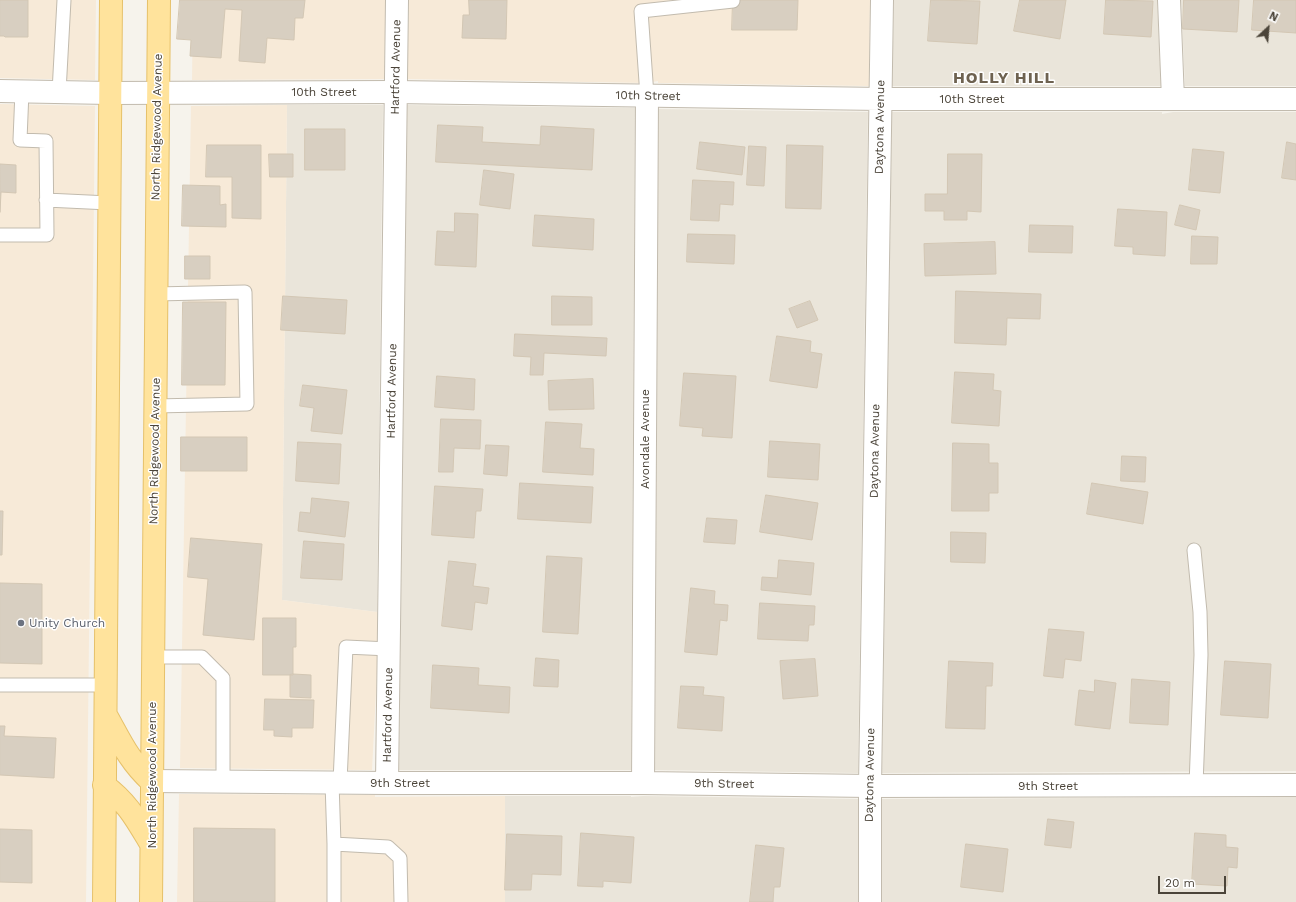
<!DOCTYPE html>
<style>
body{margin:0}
#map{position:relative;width:1296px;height:902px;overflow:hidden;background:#f6f3ec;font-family:"Work Sans",sans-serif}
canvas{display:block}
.north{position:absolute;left:1248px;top:8px;width:40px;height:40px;-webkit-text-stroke:3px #fff;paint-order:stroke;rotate:26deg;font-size:11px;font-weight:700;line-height:16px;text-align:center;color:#4b4439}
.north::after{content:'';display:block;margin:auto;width:14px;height:18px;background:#4b4439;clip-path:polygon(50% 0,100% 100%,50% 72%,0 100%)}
.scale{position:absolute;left:1158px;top:876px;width:68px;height:18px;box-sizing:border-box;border:2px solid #4b4439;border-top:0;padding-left:5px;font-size:12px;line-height:14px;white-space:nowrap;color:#4b4439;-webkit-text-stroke:3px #fff;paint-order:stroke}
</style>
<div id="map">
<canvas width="1296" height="902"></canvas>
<div class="north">N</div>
<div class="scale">20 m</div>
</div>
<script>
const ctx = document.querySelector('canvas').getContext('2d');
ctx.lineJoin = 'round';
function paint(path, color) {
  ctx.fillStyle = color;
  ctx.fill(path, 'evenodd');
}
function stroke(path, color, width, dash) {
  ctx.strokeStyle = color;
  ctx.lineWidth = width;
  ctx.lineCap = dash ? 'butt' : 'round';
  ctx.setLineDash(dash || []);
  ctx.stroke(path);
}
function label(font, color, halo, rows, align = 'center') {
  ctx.font = font + ' "Work Sans",sans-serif';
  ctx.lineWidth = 3;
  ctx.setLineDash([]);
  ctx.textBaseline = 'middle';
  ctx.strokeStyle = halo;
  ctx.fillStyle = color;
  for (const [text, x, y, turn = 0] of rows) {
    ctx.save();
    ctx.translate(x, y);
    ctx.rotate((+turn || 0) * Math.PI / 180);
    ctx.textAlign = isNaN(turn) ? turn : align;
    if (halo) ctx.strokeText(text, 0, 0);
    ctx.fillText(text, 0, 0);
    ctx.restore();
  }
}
const residential = new Path2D(`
 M894,0H1157L1161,86H892Z
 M1181,0H1296V86H1185Z
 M287,105H383L377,612L282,600Z
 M407,105L635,108L631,770H399Z
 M658,109L868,112L858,773L655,770Z
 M892,112H1162V114L1173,112H1296V771L882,773Z
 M505,796H631V797L643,796L858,799V902H505Z
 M1296,797V902H882V799Z`);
const commercial = new Path2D(`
 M0,0H96L95,80L0,78Z
 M193,0H386L384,79L192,80Z
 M409,0H870L869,86L658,83V81L647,83L407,79Z
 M0,104L95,106L86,902H0Z
 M287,105L282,600L377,612V673L372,770L180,768L191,106Z
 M179,794L375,795V797L505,796V902H177Z`);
const building = new Path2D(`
 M0,0H28V37H5L4,36H0Z
 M180,0H305L303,18H295L294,40L267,38L265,63L239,61L242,10L225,9L221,58L190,56L191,40L177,39Z
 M469,0H507L506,39L462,38L463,15H469Z
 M733,0H798L797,30H732Z
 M931,0L980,1L977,44L928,41Z
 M1020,0H1066L1060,39L1014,31Z
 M1106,0L1153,1L1151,37L1104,34Z
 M1184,0H1239L1237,32L1183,29Z
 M1254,0H1296V33L1252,30Z
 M438,125L483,127L482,142L540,145L541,126L594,129L592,170L436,162Z
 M305,129H345V170H305Z
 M700,142L745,147L742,175L697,169Z
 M1287,142L1296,144V180L1282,178Z
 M207,145H261V219L232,218V177H206Z
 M787,145L823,146L821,209L786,208Z
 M749,146L766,147L764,186L747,185Z
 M1193,149L1224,152L1220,193L1189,190Z
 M269,154H293V177H270Z
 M948,154H982L981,212L967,211V220H944V211H925V194H947Z
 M0,164L16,165V193L1,192L0,212Z
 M484,170L514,174L510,209L480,205Z
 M693,180L734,182L733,205L720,204L719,221L691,220Z
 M183,185L220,186V205L226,204V227L182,226Z
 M1180,205L1200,210L1196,230L1175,225Z
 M1118,209L1167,212L1165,256L1133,254V247L1115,246Z
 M455,213L478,214L476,267L435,265L437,231L454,232Z
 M535,215L594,219L593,250L533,246Z
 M1030,225L1073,226L1072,253L1029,252Z
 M688,234L735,235L734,264L687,262Z
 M1192,236L1218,237L1217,264H1191Z
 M995,242L996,274L925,276L924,244Z
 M185,256H210V279H185Z
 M956,291L1041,294L1040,319L1007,318L1006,345L955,343Z
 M283,296L347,300L345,334L281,330Z
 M552,296L592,297V325H552Z
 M810,301L818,320L797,328L789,309Z
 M183,302H226L225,385H182Z
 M515,334L607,338L606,356L544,353L543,375H530L531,357L514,356Z
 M777,336L811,341L810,352L822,354L817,388L770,381Z
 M955,372L994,374L993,390L1001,391L999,426L952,423Z
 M684,373L736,376L732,438L702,436L703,428L680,426Z
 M437,376L475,379L474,410L435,407Z
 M593,379L594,409L549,410L548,381Z
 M303,385L347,390L342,434L311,431L314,408L300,406Z
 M441,419L481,420L480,449L454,448L453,472H439Z
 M546,422L582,424L580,448L594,449L593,475L543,472Z
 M181,437H247V471H181Z
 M770,441L820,444L818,480L768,477Z
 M298,442L341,444L339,484L296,481Z
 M953,443L989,444V463H998V493H989V511H952Z
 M486,445L509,446L507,476L484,474Z
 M1122,456L1146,457L1145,482L1121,481Z
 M520,483L593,487L591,523L518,519Z
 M1092,483L1148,492L1143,524L1087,514Z
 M435,486L483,489L481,511H476L474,538L432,535Z
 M766,495L818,503L812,540L760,532Z
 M312,498L349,502L345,537L298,531L300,512L310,513Z
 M0,511H3L2,555H0Z
 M707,518L737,520L735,544L704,542Z
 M951,532L986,533L985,563L951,562Z
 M191,538L262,544L254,640L203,635L208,579L188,577Z
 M304,541L344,544L342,580L301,578Z
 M547,556L582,558L578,634L543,632Z
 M779,560L814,563L811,595L761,590L762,577L777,578Z
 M449,561L476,564L473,586L489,588L487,604L475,602L472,630L442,626Z
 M0,583L42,584V664L0,663Z
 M691,588L715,591L714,604L728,605L727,621L720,620L717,655L685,652Z
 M760,603L815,606L814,625H809L808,641L758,639Z
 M263,618H296V647H293V675H263Z
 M1049,629L1084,632L1081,661L1065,659L1063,678L1044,676Z
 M536,658L559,660L558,687L534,686Z
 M815,659L818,696L783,699L780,661Z
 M949,661L993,663L992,686H986L985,729L946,728Z
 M1225,661L1271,664L1268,718L1221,715Z
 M433,665L479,668L478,685L510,687L509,713L431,708Z
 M293,674L311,675V698L290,697V675Z
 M1132,679L1170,682L1168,725L1130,723Z
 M1095,680L1116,683L1110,729L1075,725L1079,690L1094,692Z
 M681,686L704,687L703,695L724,697L722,731L678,728Z
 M265,699L314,700L313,728H292V737L274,736V730H264Z
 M0,726H5L4,736L56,738L54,778L0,775Z
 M1048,819L1074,822L1071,848L1045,845Z
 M194,828L275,829V902H194Z
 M0,829L32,830V883L0,882Z
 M581,833L634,837L631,883L603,881V887L578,886Z
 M1195,833L1226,835V847L1238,848L1237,868L1228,867L1227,886L1192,884Z
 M507,834L562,836L561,875L532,874L531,890H505Z
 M966,844L1008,849L1003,892L961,887Z
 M756,845L784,848L780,887H774L773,902H750Z`);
const service = new Path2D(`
 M59,92L64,0
 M647,96L641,11L733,1
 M46,200L109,203
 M0,235H47L46,141L20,140L22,91
 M155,406L247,404L245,292L156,294
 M1194,550L1200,612L1201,655L1196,785
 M153,657H202L223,678V781
 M0,685H105
 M332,782L334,844L388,847L400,858L401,902
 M340,782L346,647L389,649
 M334,902V844`);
const minor = new Path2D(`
 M1169,0L1173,99
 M151,781L387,783H643L870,786L1296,785
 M387,783L397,0
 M643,783L647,96`);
const tertiary = new Path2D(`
 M0,91L110,93L395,92L881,99H1296
 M870,902V786L882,0`);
const primary = new Path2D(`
 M106,715C120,740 129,761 151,781
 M104,785C128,803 136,819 151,844
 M104,902L111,0
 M151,902L159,0`);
const markers = [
 [21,623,4,"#6b7280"]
];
const streetNames = [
 ["Hartford Avenue",396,67,-89],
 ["10th Street",324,92],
 ["10th Street",648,96,1],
 ["10th Street",972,99],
 ["North Ridgewood Avenue",157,127,-89],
 ["Daytona Avenue",880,127,-89],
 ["Hartford Avenue",392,391,-89],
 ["Avondale Avenue",645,439,-90],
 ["North Ridgewood Avenue",155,451,-89],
 ["Daytona Avenue",875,451,-89],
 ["Hartford Avenue",388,715,-89],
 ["North Ridgewood Avenue",152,775,-90],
 ["Daytona Avenue",870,775,-89],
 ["9th Street",400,783],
 ["9th Street",724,784,1],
 ["9th Street",1048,786]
];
const worshipNames = [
 ["Unity Church",29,623]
];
const districtNames = [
 ["HOLLY HILL",1004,78]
];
paint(residential, '#eae5da');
paint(commercial, '#f7ead8');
paint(building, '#d8cfc1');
stroke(building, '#d3c7b4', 1);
stroke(service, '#c2bbae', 15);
stroke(minor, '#c2bbae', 24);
stroke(tertiary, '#c2bbae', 24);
stroke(primary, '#e6c16a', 24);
stroke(service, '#fff', 13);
stroke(minor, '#fff', 22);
stroke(tertiary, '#fff', 22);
stroke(primary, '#ffe39c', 22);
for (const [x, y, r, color] of markers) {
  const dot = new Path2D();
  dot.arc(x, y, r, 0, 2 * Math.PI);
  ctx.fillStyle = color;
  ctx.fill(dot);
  stroke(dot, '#fff', 1.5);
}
label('12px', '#4b4439', '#fff', streetNames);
label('12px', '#5b616d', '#fff', worshipNames, 'left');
ctx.letterSpacing = '1px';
label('bold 16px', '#6e6250', '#fff', districtNames);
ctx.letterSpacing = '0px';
</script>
